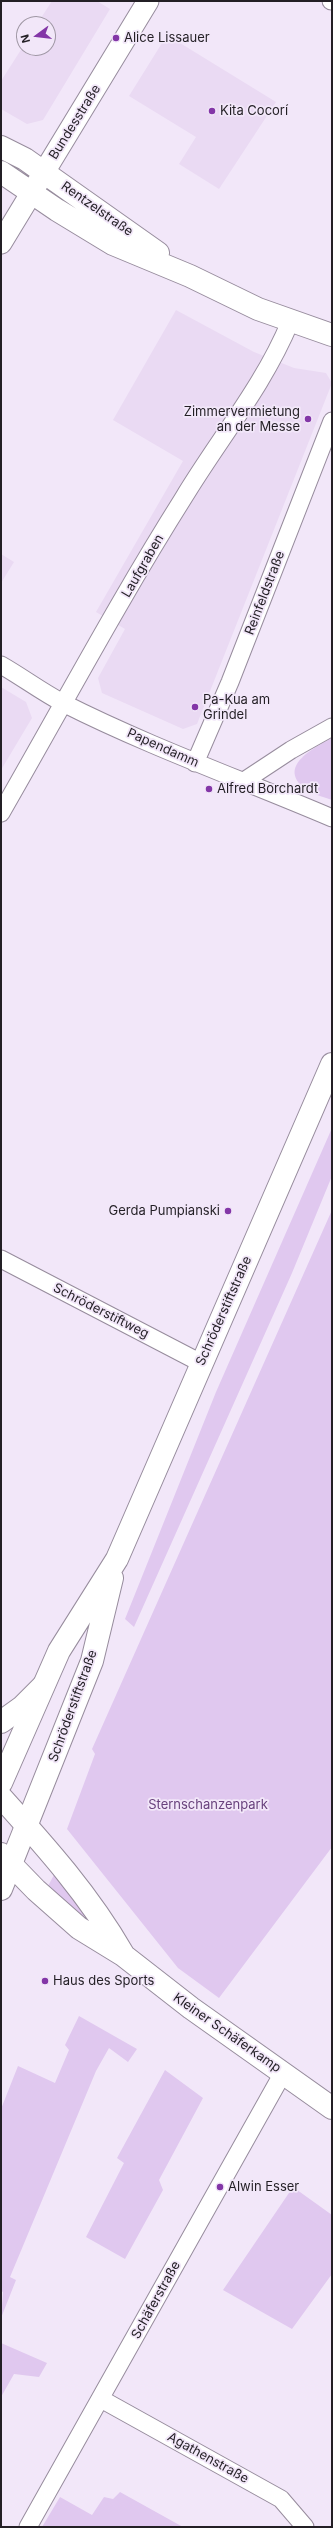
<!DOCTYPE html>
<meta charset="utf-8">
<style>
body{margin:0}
#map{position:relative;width:333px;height:2528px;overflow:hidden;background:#f2e7f9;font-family:Inter,sans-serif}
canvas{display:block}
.frame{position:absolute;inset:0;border:2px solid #231f25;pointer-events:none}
.north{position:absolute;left:16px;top:16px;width:40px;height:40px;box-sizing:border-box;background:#f2e7f9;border:1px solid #9f97a4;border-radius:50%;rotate:255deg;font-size:11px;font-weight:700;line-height:16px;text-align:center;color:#231f25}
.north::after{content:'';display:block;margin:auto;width:14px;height:18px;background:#8336a7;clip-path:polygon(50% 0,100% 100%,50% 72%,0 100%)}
</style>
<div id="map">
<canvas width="333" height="2528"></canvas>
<div class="frame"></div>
<div class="north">N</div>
</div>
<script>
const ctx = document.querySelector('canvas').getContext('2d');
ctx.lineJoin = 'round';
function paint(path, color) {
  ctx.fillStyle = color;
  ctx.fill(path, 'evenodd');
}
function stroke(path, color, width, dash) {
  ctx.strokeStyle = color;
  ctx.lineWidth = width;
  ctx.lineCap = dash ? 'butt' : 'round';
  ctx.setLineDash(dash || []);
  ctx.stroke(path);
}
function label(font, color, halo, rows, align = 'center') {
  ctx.font = font + ' Inter,sans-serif';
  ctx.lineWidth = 3.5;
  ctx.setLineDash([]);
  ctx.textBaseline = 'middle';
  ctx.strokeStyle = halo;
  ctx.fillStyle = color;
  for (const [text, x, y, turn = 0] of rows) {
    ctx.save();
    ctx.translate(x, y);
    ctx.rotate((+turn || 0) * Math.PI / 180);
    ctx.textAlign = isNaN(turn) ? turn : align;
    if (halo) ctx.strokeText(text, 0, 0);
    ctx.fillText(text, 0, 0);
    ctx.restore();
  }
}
const built = new Path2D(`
 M52,1H97L110,9L43,120L27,124L1,109V81L24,45V48H48V24H37Z
 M167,35L276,102L219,189L179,164L196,137L129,96Z
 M176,310L254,352L294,368L326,373L332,383L197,724L183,729L102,693L98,678L125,629L96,612L183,461L113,420Z
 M1,554L14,562L1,583Z
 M1,687L26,702L32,718L1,770Z`);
const green = new Path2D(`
 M332,738V800C323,797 310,793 303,787C278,765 316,747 332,738Z
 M332,1128V1176L292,1273L134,1627L125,1619L216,1392Z
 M332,1210V1847L219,1998L178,1968L67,1829L95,1754L92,1749Z
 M54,1875L85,1915L83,1917L48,1886Z
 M79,2016L137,2049L128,2062L109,2048L96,2071L10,2277L16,2280L1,2318L3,2292L1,2291V2109L18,2066L55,2083L69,2050L65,2045Z
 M165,2070L203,2098L159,2180L163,2190L125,2259L86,2237L124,2163L117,2158Z
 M293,2187L332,2215V2274L292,2329L223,2290Z
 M1,2343L47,2363L39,2377L14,2374L1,2397Z
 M120,2492L183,2527H42L60,2497L92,2515L104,2497L113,2499Z`);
const minor = new Path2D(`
 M331,1H332
 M1,665C22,677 42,692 63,703C150,747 243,780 332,818
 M195,763L230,682L332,421
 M244,781L291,750L332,727
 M1,813C62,707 119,600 184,497C219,439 264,385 290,322
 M1,1259L201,1363
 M101,2399L281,2499L305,2527
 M28,2527L283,2073`);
const tertiary = new Path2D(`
 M1,243L148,1`);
const secondary = new Path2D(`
 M1,147L25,159L158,253
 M1,172L57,210L113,244L190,276L258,309L332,335
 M1,1722L22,1707L43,1686
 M1,1797C46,1847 89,1895 123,1954
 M1,1854L36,1890L79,1928L123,1955L191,2008L332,2108`);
const primary = new Path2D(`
 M1,1783L59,1651L117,1559L332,1064
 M1,1889L92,1661L112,1578`);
const markers = [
 [116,38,4,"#8336a7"],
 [212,111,4,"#8336a7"],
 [308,419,4,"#8336a7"],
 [195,707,4,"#8336a7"],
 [209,789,4,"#8336a7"],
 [228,1211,4,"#8336a7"],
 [45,1981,4,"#8336a7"],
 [220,2187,4,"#8336a7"]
];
const poiNames = [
 ["Alice Lissauer",124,38],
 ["Kita Cocorí",220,111],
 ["Zimmervermietung",300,412,"right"],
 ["an der Messe",300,427,"right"],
 ["Pa-Kua am",203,700],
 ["Grindel",203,715],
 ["Alfred Borchardt",217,789],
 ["Gerda Pumpianski",220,1211,"right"],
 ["Haus des Sports",53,1981],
 ["Alwin Esser",228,2187]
];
const streetNames = [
 ["Bundesstraße",75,122,-58],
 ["Rentzelstraße",97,209,35],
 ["Laufgraben",143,566,-60],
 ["Reinfeldstraße",265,593,-69],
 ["Papendamm",163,748,24],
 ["Schröderstiftweg",101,1311,27],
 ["Schröderstiftstraße",224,1311,-66],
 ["Schröderstiftstraße",73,1706,-70],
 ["Kleiner Schäferkamp",227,2033,35],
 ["Schäferstraße",156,2300,-61],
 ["Agathenstraße",208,2458,29]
];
const parkNames = [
 ["Sternschanzenpark",208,1805]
];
paint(built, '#eadaf3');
paint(green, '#e0c8ef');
stroke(minor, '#978c9d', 19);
stroke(tertiary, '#978c9d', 23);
stroke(secondary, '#978c9d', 24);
stroke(primary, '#978c9d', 24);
stroke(minor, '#fff', 17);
stroke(tertiary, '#fff', 21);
stroke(secondary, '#fff', 22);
stroke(primary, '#fff', 22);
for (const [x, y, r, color] of markers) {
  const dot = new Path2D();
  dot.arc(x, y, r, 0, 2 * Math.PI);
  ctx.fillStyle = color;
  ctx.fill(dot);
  stroke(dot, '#f2e7f9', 1.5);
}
label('13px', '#231f25', '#f2e7f9', poiNames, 'left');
label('13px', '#231f25', '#f2e7f9', streetNames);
label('13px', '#69427d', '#f2e7f9', parkNames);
</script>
